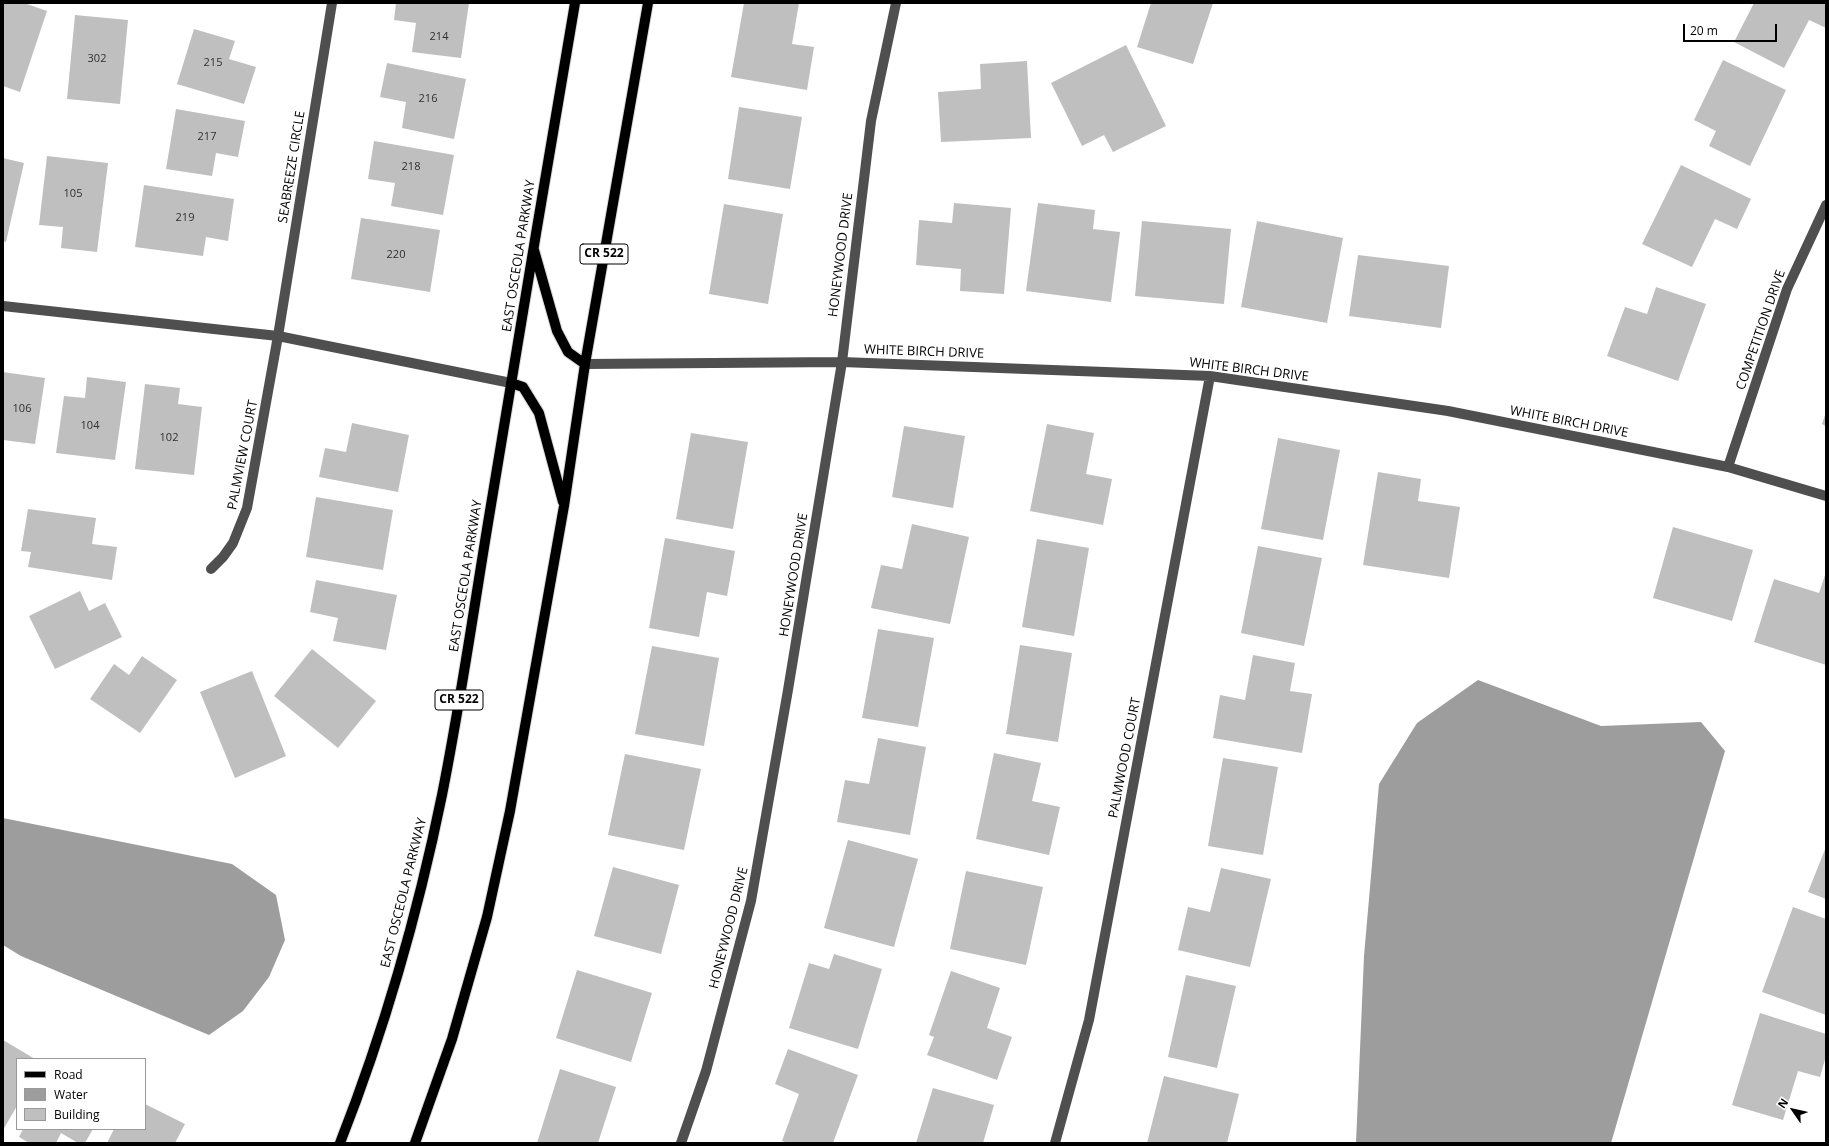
<!DOCTYPE html>
<style>
body{margin:0}
#map{position:relative;width:1829px;height:1146px;overflow:hidden;background:#fff;font-family:"Open Sans",sans-serif}
canvas{display:block}
.frame{position:absolute;inset:0;border:4px solid #000;pointer-events:none}
.legend{position:absolute;left:16px;top:1058px;width:130px;height:72px;box-sizing:border-box;background:#fff;border:1px solid #999;margin:0;padding:5px 7px;list-style:none;font-size:12px;color:#000}
.legend li{display:flex;align-items:center;gap:8px;height:20px}
.legend b{width:20px;border:1px solid #999}
.north{position:absolute;left:1773px;top:1090px;width:40px;height:40px;-webkit-text-stroke:3px #fff;paint-order:stroke;rotate:304deg;font-size:11px;font-weight:700;line-height:16px;text-align:center;color:#000}
.north::after{content:'';display:block;margin:auto;width:14px;height:18px;background:#000;clip-path:polygon(50% 0,100% 100%,50% 72%,0 100%)}
.scale{position:absolute;left:1683px;top:24px;width:94px;height:18px;box-sizing:border-box;border:2px solid #000;border-top:0;padding-left:5px;font-size:12px;line-height:14px;white-space:nowrap;color:#000;-webkit-text-stroke:3px #fff;paint-order:stroke}
</style>
<div id="map">
<canvas width="1829" height="1146"></canvas>
<div class="frame"></div>
<ul class="legend">
<li><b style="height:5px;background:#000"></b>Road</li>
<li><b style="height:11px;background:#9d9d9d"></b>Water</li>
<li><b style="height:11px;background:#bfbfbf"></b>Building</li>
</ul>
<div class="north">N</div>
<div class="scale">20 m</div>
</div>
<script>
const ctx = document.querySelector('canvas').getContext('2d');
ctx.lineJoin = 'round';
function paint(path, color) {
  ctx.fillStyle = color;
  ctx.fill(path, 'evenodd');
}
function stroke(path, color, width, dash) {
  ctx.strokeStyle = color;
  ctx.lineWidth = width;
  ctx.lineCap = dash ? 'butt' : 'round';
  ctx.setLineDash(dash || []);
  ctx.stroke(path);
}
function label(font, color, halo, rows, align = 'center') {
  ctx.font = font + ' "Open Sans",sans-serif';
  ctx.lineWidth = 3.5;
  ctx.setLineDash([]);
  ctx.textBaseline = 'middle';
  ctx.strokeStyle = halo;
  ctx.fillStyle = color;
  for (const [text, x, y, turn = 0] of rows) {
    ctx.save();
    ctx.translate(x, y);
    ctx.rotate((+turn || 0) * Math.PI / 180);
    ctx.textAlign = isNaN(turn) ? turn : align;
    if (halo) ctx.strokeText(text, 0, 0);
    ctx.fillText(text, 0, 0);
    ctx.restore();
  }
}
const water = new Path2D(`
 M1478,680L1601,726L1701,722L1725,751L1611,1143H1356L1364,956L1379,784L1417,723Z
 M3,818L232,864L276,895L285,940L269,977L243,1011L209,1035L21,956L3,945Z`);
const building = new Path2D(`
 M3,3H24L47,11L20,92L3,86Z
 M396,3H469L461,58L412,52L416,23L394,20Z
 M744,3H799L792,44L814,47L807,90L731,77Z
 M1151,3H1213L1193,64L1137,47Z
 M1754,3H1826V28L1809,20L1784,68L1734,42Z
 M75,15L128,20L120,104L67,99Z
 M194,29L235,41L229,59L256,67L244,104L177,84Z
 M1126,45L1166,126L1113,152L1104,135L1082,146L1051,83Z
 M1723,60L1786,90L1750,166L1709,146L1716,131L1694,120Z
 M1027,61L1031,138L941,142L938,92L981,89L980,64Z
 M387,63L466,79L454,139L402,128L406,102L380,97Z
 M739,107L802,117L790,189L728,179Z
 M176,109L245,121L238,157L216,153L212,176L166,169Z
 M374,141L454,155L443,215L391,206L395,183L368,179Z
 M47,156L108,163L97,252L61,248L63,227L39,225Z
 M3,158L24,163L6,242L3,241Z
 M1681,165L1751,199L1737,229L1715,219L1692,267L1642,244Z
 M144,185L234,199L228,241L206,237L203,256L135,247Z
 M954,203L1011,208L1004,294L960,291L961,269L916,265L919,220L952,223Z
 M1038,203L1095,210L1093,229L1120,232L1111,302L1026,291Z
 M724,204L783,214L768,304L709,294Z
 M361,218L440,230L430,292L351,279Z
 M1142,221L1231,229L1224,304L1135,296Z
 M1257,221L1343,238L1327,323L1241,307Z
 M1358,255L1449,266L1441,328L1349,316Z
 M1656,287L1706,304L1678,381L1607,356L1625,307L1647,314Z
 M3,372L45,378L35,444L3,440Z
 M87,377L126,382L115,460L56,453L64,396L85,398Z
 M145,384L180,388L178,404L202,407L194,475L135,469Z
 M1826,412V426L1822,424Z
 M352,423L409,435L398,492L319,477L325,448L346,452Z
 M1047,424L1094,433L1086,474L1112,479L1103,525L1030,511Z
 M904,426L965,436L953,508L892,497Z
 M691,433L748,442L733,529L676,519Z
 M1278,438L1340,450L1323,540L1261,529Z
 M1378,472L1421,479L1418,501L1460,507L1449,578L1363,565Z
 M316,497L393,510L383,570L306,557Z
 M28,509L96,518L92,544L117,547L112,580L28,567L31,552L21,551Z
 M912,524L969,537L950,624L871,608L881,565L902,569Z
 M1673,527L1753,550L1732,621L1653,598Z
 M665,538L735,551L727,596L707,592L699,637L649,628Z
 M1037,539L1089,548L1074,636L1022,627Z
 M1258,546L1322,558L1304,646L1241,633Z
 M1826,572V665L1754,642L1774,579L1819,593Z
 M316,580L397,595L386,650L333,641L338,618L310,612Z
 M80,591L89,611L105,603L122,637L55,669L29,616Z
 M878,629L934,638L918,727L862,718Z
 M1020,645L1072,653L1058,742L1006,734Z
 M652,646L719,658L704,746L635,734Z
 M312,649L376,701L338,748L274,696Z
 M1253,655L1295,663L1290,691L1312,694L1302,753L1213,738L1220,695L1245,700Z
 M142,656L177,680L140,733L90,699L114,664L129,675Z
 M252,671L286,756L235,778L200,692Z
 M878,738L926,747L910,835L837,822L845,780L869,784Z
 M994,753L1041,763L1032,801L1060,807L1049,855L976,839Z
 M625,754L701,769L684,850L608,835Z
 M1223,758L1278,767L1263,855L1208,846Z
 M848,840L918,859L894,947L824,928Z
 M1826,847V899L1808,892Z
 M613,867L679,885L661,954L594,936Z
 M1221,868L1271,879L1250,967L1178,950L1188,907L1210,912Z
 M966,871L1043,887L1026,965L950,949Z
 M1793,907L1826,919V1015L1762,992Z
 M834,954L882,969L858,1049L789,1028L809,963L829,969Z
 M577,970L652,993L631,1062L556,1038Z
 M951,971L1000,988L987,1028L1012,1037L997,1080L927,1055L934,1037L929,1035Z
 M1186,975L1236,986L1217,1068L1168,1057Z
 M1760,1013L1826,1034V1056L1820,1077L1798,1071L1783,1120L1732,1105Z
 M3,1040L35,1059H17V1106L3,1130Z
 M788,1049L858,1075L833,1143H788L782,1141L799,1094L775,1084Z
 M560,1069L616,1087L598,1143H537Z
 M1164,1076L1239,1094L1227,1143H1147Z
 M933,1088L994,1105L983,1143H916Z
 M145,1104L185,1124L175,1143H107L114,1129H145Z
 M23,1129H93L85,1143H78L61,1133L56,1143H29L19,1137Z`);
const minor = new Path2D(`
 M3,306L278,336L511,383
 M585,364L842,362L1210,376L1448,411L1728,467L1826,496
 M1728,467L1787,289L1826,205
 M211,569L223,557L233,543L247,508L278,336L332,3
 M681,1143L706,1071L751,901L788,690L842,362L871,121L896,3
 M1055,1143L1089,1020L1210,376`);
const major = new Path2D(`
 M534,250L557,331L568,352L585,364
 M511,383L523,387L539,413L563,502
 M340,1143C384,1031 418,913 442,795C460,705 473,614 488,523C517,350 545,176 575,3
 M415,1143L452,1039L487,917L510,811L564,506L585,364L648,3`);
const numberNames = [
 ["214",439,37],
 ["302",97,59],
 ["215",213,63],
 ["216",428,99],
 ["217",207,137],
 ["218",411,167],
 ["105",73,194],
 ["219",185,218],
 ["220",396,255],
 ["106",22,409],
 ["104",90,426],
 ["102",169,438]
];
const shields = [
 [604,254,48],
 [459,700,48]
];
const shieldNames = [
 ["CR 522",604,254],
 ["CR 522",459,700]
];
const streetNames = [
 ["SEABREEZE CIRCLE",292,167,-81],
 ["HONEYWOOD DRIVE",841,255,-83],
 ["EAST OSCEOLA PARKWAY",519,256,-81],
 ["COMPETITION DRIVE",1761,330,-71],
 ["WHITE BIRCH DRIVE",924,352,2],
 ["WHITE BIRCH DRIVE",1249,370,7],
 ["WHITE BIRCH DRIVE",1569,422,11],
 ["PALMVIEW COURT",243,455,-79],
 ["HONEYWOOD DRIVE",794,575,-81],
 ["EAST OSCEOLA PARKWAY",466,576,-81],
 ["PALMWOOD COURT",1125,758,-79],
 ["EAST OSCEOLA PARKWAY",404,893,-76],
 ["HONEYWOOD DRIVE",729,928,-76]
];
paint(water, '#9d9d9d');
paint(building, '#bfbfbf');
stroke(major, '#dbdbdb', 12);
stroke(minor, '#4f4f4f', 10);
stroke(major, '#000', 10);
label('11px', '#303030', null, numberNames);
for (const [x, y, w] of shields) {
  const box = new Path2D();
  box.roundRect(x - w / 2, y - 10, w, 20, 3);
  ctx.fillStyle = '#fff';
  ctx.fill(box);
  stroke(box, '#000', 1);
}
label('bold 12px', '#000', null, shieldNames);
label('13px', '#000', '#fff', streetNames);
</script>
